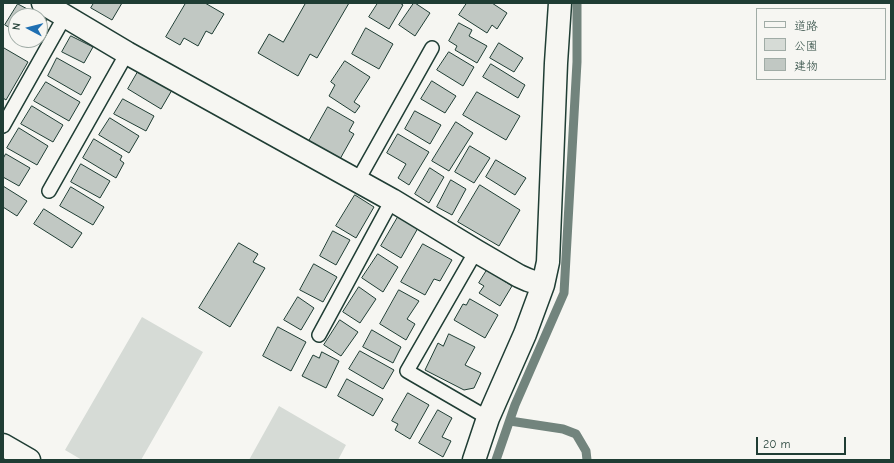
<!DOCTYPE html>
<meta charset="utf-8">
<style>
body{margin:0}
#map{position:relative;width:894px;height:463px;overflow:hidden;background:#f6f6f2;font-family:"Comic Neue","Klee One",sans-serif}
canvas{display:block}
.frame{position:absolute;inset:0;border:4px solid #1f3d34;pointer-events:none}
.legend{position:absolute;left:756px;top:8px;width:130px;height:72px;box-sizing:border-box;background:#f6f6f2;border:1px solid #a0aca6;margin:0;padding:5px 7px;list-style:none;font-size:12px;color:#1f3d34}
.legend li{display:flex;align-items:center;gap:8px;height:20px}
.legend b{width:20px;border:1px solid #a0aca6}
.north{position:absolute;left:8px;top:8px;width:40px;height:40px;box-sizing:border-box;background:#f6f6f2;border:1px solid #a0aca6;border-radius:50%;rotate:277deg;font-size:11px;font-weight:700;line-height:16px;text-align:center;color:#1f3d34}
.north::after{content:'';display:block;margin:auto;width:14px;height:18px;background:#1f6fb2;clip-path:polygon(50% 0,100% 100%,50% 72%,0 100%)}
.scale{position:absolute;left:756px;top:437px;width:90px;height:18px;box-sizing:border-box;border:2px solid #1f3d34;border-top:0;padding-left:5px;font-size:12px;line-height:14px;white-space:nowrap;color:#1f3d34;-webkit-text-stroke:3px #f6f6f2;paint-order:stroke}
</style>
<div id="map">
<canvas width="894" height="463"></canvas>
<div class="frame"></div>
<ul class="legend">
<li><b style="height:5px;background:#f6f6f2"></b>道路</li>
<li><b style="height:11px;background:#d6dbd6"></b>公園</li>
<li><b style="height:11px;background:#c1c8c3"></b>建物</li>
</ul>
<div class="north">N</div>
<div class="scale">20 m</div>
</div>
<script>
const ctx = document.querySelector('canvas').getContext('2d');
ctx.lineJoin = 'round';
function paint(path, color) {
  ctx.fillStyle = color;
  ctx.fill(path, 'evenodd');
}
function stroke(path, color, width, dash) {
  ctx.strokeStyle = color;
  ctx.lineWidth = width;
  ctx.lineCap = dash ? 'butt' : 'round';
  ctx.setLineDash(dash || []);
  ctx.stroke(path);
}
const green = new Path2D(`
 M142,317L203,352L141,460H82L65,450Z
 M279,406L346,445L338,460H249Z`);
const stream = new Path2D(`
 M510,421L563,429L576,434L586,451L587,460
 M496,460L515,405L564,293L577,62V3`);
const building = new Path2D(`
 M94,3H122L112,20L91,8Z
 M186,3H205L224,14L212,34L206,31L198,46L184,38L180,45L166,37Z
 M306,3H349L317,58L310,54L298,76L258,53L269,34L283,42Z
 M378,3H400L403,5L389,29L369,17Z
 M414,3H415L430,13L415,36L399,25Z
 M467,3H492L507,13L497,29L492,25L487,33L459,15Z
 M18,4L31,11L28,16H16V31L5,25Z
 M32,12L39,16H30Z
 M40,17L47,20L40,32Z
 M459,23L472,30L469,36L487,46L477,63L455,50L457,46L449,41Z
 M366,28L393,44L379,69L352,54Z
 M71,36L93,47L84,63L62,52Z
 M499,43L523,58L514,72L490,58Z
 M4,48L28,62L6,100L3,98V50Z
 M449,52L474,67L463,86L437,70Z
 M57,58L91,77L81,95L48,76Z
 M345,61L370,77L354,102L360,106L355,113L329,96L335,85L331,82Z
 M491,64L525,85L518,98L483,77Z
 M139,70L172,90L161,109L128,89Z
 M432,81L456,96L445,113L421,99Z
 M46,82L80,102L69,121L34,101Z
 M477,92L520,116L506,140L463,115Z
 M123,99L154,116L146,131L114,114Z
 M32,106L63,125L53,142L21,124Z
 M328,107L354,122L349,131L354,134L340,159L309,141Z
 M415,111L441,125L430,144L405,129Z
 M110,118L139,136L129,153L99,135Z
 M456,122L473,133L449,171L432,161Z
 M19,128L48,146L37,165L7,148Z
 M398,134L429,152L409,185L398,178L406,164L387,153Z
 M94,139L122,156L120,160L124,163L116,178L83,158Z
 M470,146L490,158L474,183L455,172Z
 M6,154L30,168L19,186L3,177V159Z
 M496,160L526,178L515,195L486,177Z
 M81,164L110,181L100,198L71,182Z
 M430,168L444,177L429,203L415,194Z
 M451,180L466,189L452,215L437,207Z
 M480,185L520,210L499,246L458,222Z
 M3,186L27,201L17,216L3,207Z
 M71,187L104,207L93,225L60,206Z
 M355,195L374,207L356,238L336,226Z
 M44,209L82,233L72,248L34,224Z
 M398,217L418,228L401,258L381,246Z
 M333,231L350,240L336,265L320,256Z
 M239,243L258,254L253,262L265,268L230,327L199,308Z
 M423,244L452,260L440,281L434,279L425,295L401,282Z
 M378,254L398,267L383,292L362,278Z
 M314,264L337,277L323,302L300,290Z
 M487,270L512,286L500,306L479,293L484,286L479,283Z
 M359,287L376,299L360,323L343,312Z
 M399,290L419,301L407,319L415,324L406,340L380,324Z
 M298,297L314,308L301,330L284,320Z
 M470,299L498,315L485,338L454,320L463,304L466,305Z
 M340,320L358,332L341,356L324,345Z
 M278,327L306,342L291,371L263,356Z
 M372,330L401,347L393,363L363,347Z
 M449,334L475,347L465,365L481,373L474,388L464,390L425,370L438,343L443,346Z
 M360,351L394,370L383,389L349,369Z
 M322,352L339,361L326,388L302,376L313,355L319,358Z
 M347,379L383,399L373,416L338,396Z
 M408,393L429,405L410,439L395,430L398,424L392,421Z
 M438,410L452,418L442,437L451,441L443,457L419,443Z`);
const lane = new Path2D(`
 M3,126L65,16
 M358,180L432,48
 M49,191L127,53
 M476,251L407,371L488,418
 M319,335L392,200`);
const street = new Path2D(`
 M43,3L127,53L392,200L476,251L519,276L528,280L543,285
 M3,445L29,460
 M474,460L488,418L525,334L543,285L548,262L556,63L560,3`);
paint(green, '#d6dbd6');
stroke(stream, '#72847d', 9);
paint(building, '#c1c8c3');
stroke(building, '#1f3d34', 1);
stroke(lane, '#1f3d34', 16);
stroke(street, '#1f3d34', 25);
stroke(lane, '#f6f6f2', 13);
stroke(street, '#f6f6f2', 22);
</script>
